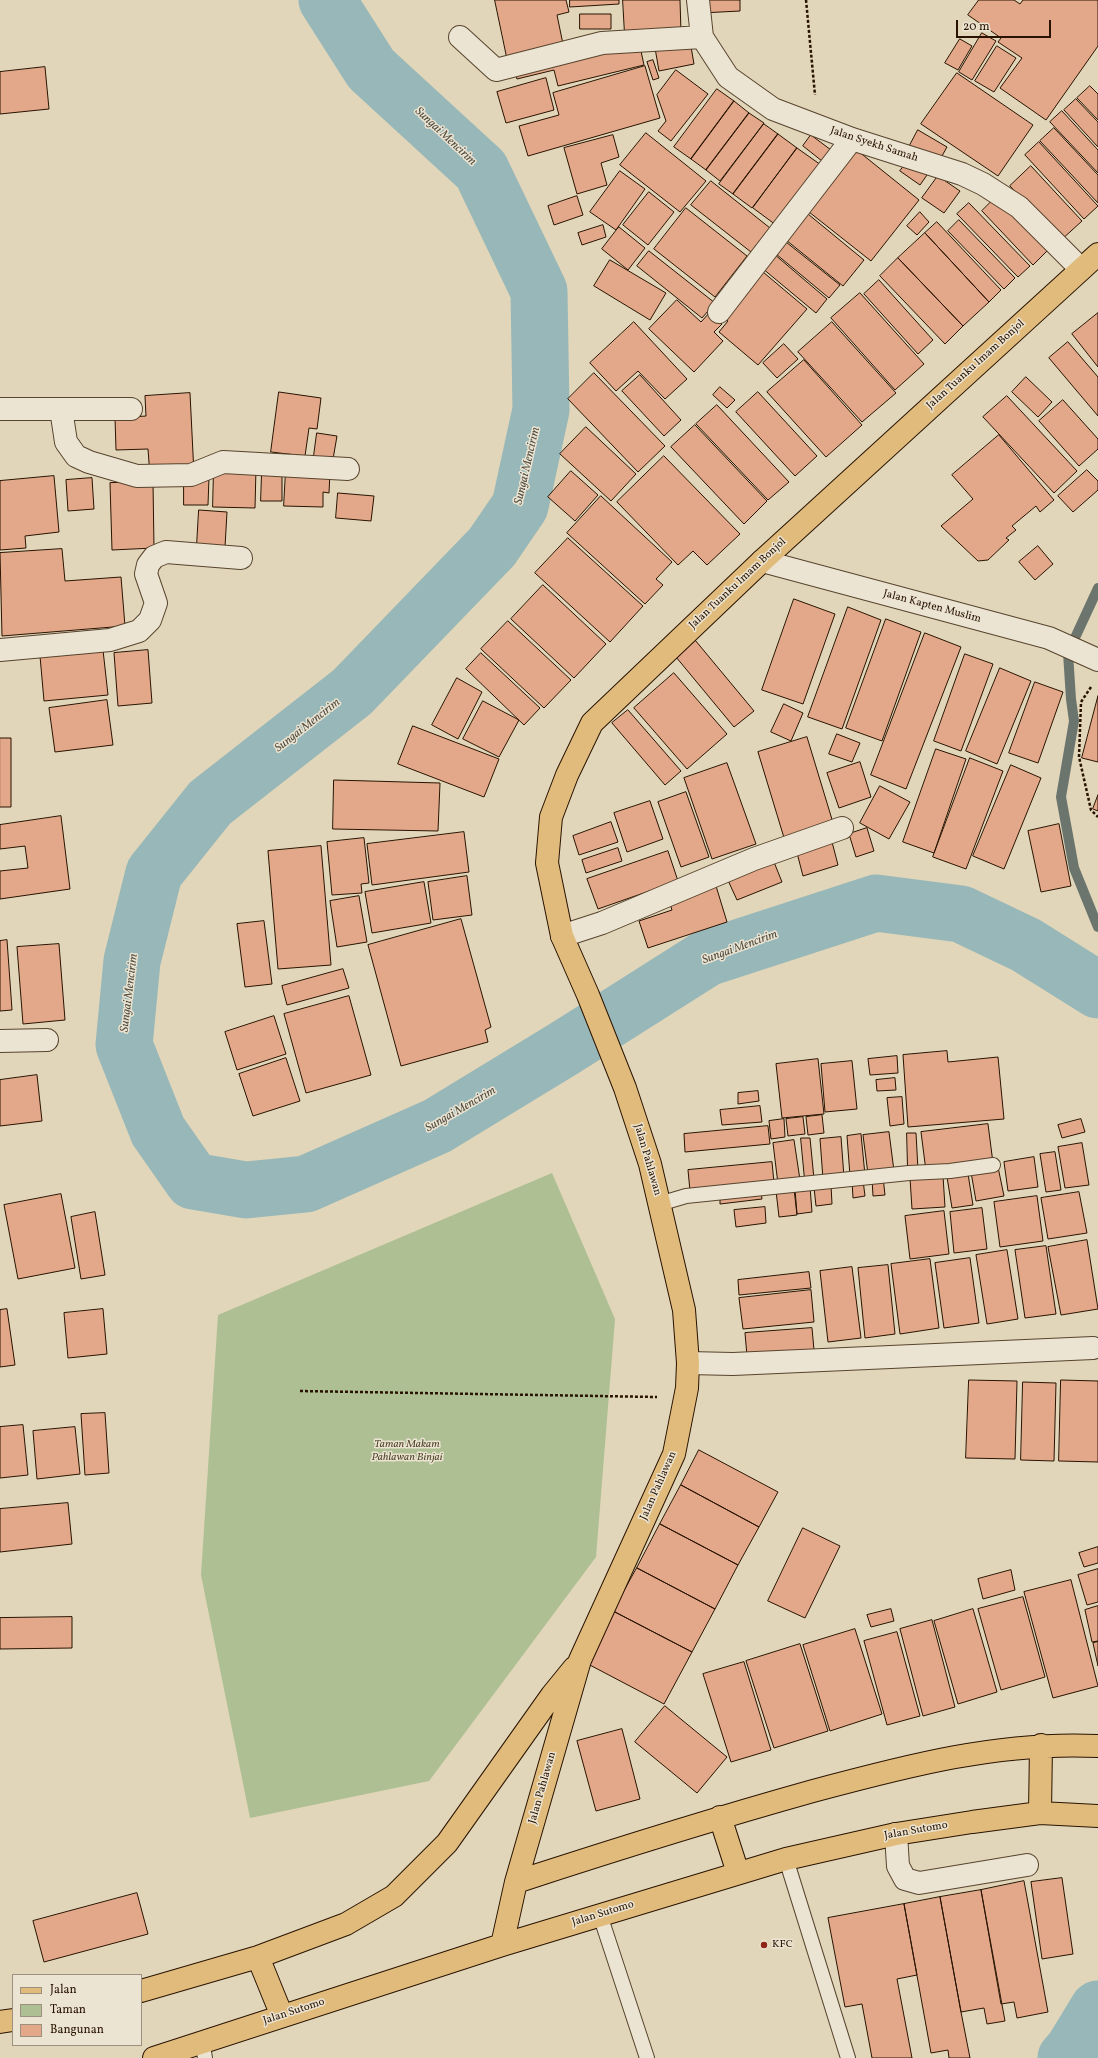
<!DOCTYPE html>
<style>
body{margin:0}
#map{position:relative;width:1098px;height:2058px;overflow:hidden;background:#e1d6b9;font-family:Vollkorn,serif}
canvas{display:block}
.legend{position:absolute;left:12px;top:1974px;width:130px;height:72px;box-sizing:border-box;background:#ece4d2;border:1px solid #9e907e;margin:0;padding:5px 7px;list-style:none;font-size:12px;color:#291300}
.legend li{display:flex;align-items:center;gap:8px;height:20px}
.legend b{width:20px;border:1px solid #9e907e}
.scale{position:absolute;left:956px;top:20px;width:95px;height:18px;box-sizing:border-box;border:2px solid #291300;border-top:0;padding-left:5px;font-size:12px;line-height:14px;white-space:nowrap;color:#291300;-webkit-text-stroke:3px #ece4d2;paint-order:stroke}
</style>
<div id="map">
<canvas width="1098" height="2058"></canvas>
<ul class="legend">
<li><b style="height:5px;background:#e0bb7c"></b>Jalan</li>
<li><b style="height:11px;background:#aebf93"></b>Taman</li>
<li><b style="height:11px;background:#e3a88a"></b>Bangunan</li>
</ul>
<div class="scale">20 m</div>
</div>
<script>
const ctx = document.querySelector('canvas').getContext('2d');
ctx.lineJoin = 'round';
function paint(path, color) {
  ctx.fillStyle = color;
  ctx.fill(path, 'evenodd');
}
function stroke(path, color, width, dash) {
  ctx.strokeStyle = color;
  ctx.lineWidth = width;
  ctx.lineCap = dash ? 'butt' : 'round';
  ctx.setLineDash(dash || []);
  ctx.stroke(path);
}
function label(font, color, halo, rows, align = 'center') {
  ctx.font = font + ' Vollkorn,serif';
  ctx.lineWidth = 3;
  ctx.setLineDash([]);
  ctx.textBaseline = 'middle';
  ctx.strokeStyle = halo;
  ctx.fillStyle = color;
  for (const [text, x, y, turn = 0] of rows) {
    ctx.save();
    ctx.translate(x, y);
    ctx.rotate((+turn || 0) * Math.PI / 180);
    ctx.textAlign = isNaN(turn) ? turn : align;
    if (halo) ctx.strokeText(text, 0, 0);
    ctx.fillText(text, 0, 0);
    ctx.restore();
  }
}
const green = new Path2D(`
 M552,1173L615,1319L596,1557L429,1781L250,1818L201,1575L218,1315Z`);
const stream = new Path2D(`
 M1098,588L1068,653L1071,699L1074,721L1061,797L1074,868L1098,927`);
const river = new Path2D(`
 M327,0L371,69L481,170L539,291L541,410L520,506L492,547L352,692L210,803L154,873L132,961L124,1045L158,1131L193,1181L246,1190L306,1184L437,1126L565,1048L707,958L876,903L961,914L1026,945L1098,990
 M1066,2058L1073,2050L1098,2009`);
const building = new Path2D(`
 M495,0H566L569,12L557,15L564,49L508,62Z
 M570,0H619V4L570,7Z
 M623,0H680L681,33L625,35Z
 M701,0H740V11L701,13Z
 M979,0H1014L1020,4L1023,0H1098V46L1046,120L1000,88L1022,58L998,42L1001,38L968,15Z
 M580,14H611V29H580Z
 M982,33L996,41L972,80L959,72Z
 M960,39L972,46L958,70L945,63Z
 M690,41L694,64L659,71L655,48Z
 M639,42L644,65L558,86L554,70L517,79L515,72Z
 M997,46L1016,58L994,92L975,81Z
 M653,60L659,78L653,80L647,62Z
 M645,66L660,118L528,156L519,126L559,115L553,93Z
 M45,67L49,109L0,114V72Z
 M676,70L708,94L671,141L658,131L666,121L657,95Z
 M957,73L1033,125L998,176L921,124Z
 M546,78L554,110L506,123L497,92Z
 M1090,86L1098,94V120L1077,98Z
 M717,89L734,101L691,159L674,147Z
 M1076,99L1098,122V147L1064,110Z
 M734,101L749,113L706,170L691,159Z
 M1062,111L1098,150V173L1050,122Z
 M749,113L764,123L720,181L706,170Z
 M764,124L778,134L733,194L719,184Z
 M1054,128L1098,175V203L1040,141Z
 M918,130L947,147L938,163L909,147Z
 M646,133L706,181L680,212L620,165Z
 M778,134L797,148L752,208L733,194Z
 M613,135L619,157L601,163L607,185L577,194L564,148Z
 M811,135L831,150L822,161L803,146Z
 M1039,142L1098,206L1084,219L1025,155Z
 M853,147L919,200L871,261L804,208Z
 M797,148L821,165L776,225L753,208Z
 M908,161L927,175L920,185L900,171Z
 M1031,166L1082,221L1060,241L1010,186Z
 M620,171L645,189L616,230L590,212Z
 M938,176L960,191L944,213L922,198Z
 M711,181L770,228L751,252L691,205Z
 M649,192L674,212L648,245L623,225Z
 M577,196L583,215L554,225L548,206Z
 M996,197L1047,251L1033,265L982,211Z
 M969,203L1030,266L1018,277L957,214Z
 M686,208L747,256L715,297L654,249Z
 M920,212L929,222L917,235L907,226Z
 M808,214L864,260L843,286L786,240Z
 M959,220L1015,278L1004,289L948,231Z
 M937,222L1001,290L989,302L925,233Z
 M603,225L606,237L582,245L578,233Z
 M619,227L645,248L628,270L602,249Z
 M925,233L989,302L963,326L898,258Z
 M786,242L840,285L829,298L776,254Z
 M649,251L715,303L702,318L637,266Z
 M774,254L827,299L816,313L762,268Z
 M898,258L963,326L945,344L880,276Z
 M610,260L666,293L650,320L594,286Z
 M763,272L807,309L758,365L719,332L728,321L724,318Z
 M879,280L933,340L918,354L864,294Z
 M860,293L924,364L895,390L831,318Z
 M677,300L701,322L710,312L722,324L714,332L723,341L694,372L649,329Z
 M1098,313V367L1072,334Z
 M634,322L687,379L665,399L638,371L616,391L590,363Z
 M832,322L896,393L862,422L798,352Z
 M1068,342L1098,377V416L1049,358Z
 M784,344L798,359L777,378L763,363Z
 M804,360L862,425L826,457L767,392Z
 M594,373L665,446L638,472L568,399Z
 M640,375L681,420L664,436L622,391Z
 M1026,377L1052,402L1038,417L1012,392Z
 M720,387L735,400L727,408L713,395Z
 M279,392L321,398L317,429L309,428L305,456L271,452Z
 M758,392L817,456L795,476L736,412Z
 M190,393L194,474L150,476L148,449L116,450L115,418L146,416L145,396Z
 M1007,396L1077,471L1054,493L983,417Z
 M1063,400L1098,439V449L1079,466L1039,421Z
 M717,405L789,482L768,500L696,424Z
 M695,425L767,501L744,524L671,447Z
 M586,427L636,474L611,501L560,454Z
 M317,433L337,436L332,465L313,463Z
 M999,435L1054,500L1040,512L1036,506L1012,526L1016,530L1006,538L1009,540L988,560L978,561L941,526L973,499L952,475Z
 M664,456L740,534L707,565L693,551L678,565L617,502Z
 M214,467L256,468L255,508L213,507Z
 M286,470L330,472L329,493L323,492V507L284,506Z
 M1087,470L1098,481V490L1073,512L1058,496Z
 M571,471L598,495L575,521L548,497Z
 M262,472H282V501H261Z
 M54,476L59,532L25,536L26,548L0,550V481Z
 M184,477H209L208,505H184Z
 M92,478L94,509L68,511L66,480Z
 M153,482L154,548L112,550L110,483Z
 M338,493L374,496L371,521L336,518Z
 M601,496L672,562L656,579L663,585L645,604L567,533Z
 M199,510L227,512L225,547L197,545Z
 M568,538L643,606L610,642L535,573Z
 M1038,546L1053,564L1035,580L1019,562Z
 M62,549L65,581L121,577L125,626L2,636L0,553Z
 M543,585L606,644L574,678L511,619Z
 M794,599L835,614L803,704L762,690Z
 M848,607L881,620L842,729L808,717Z
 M886,619L921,632L882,741L846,728Z
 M508,621L571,680L544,708L481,649Z
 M925,633L961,647L906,789L871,775Z
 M695,640L754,711L734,727L676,657Z
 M103,650L108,695L44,701L40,656Z
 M148,650L152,703L118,706L114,653Z
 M481,653L540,708L524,725L466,669Z
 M965,654L993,664L961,751L934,741Z
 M1000,668L1031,681L997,764L966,751Z
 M674,673L727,734L687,769L634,708Z
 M457,678L482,692L458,739L432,725Z
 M1035,682L1063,692L1038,763L1009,753Z
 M1098,696V762L1082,758Z
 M107,700L113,745L55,752L49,708Z
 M483,701L519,720L499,757L463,739Z
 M784,704L803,713L791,741L771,732Z
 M628,710L681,771L665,785L612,723Z
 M413,726L499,759L484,797L398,764Z
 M837,734L860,743L852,762L829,754Z
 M807,737L834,826L785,841L758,752Z
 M0,738H11V807H0Z
 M936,749L966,759L934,853L903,842Z
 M970,758L1003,771L966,869L933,857Z
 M860,762L871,797L839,808L827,773Z
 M727,763L756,844L712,859L684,778Z
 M1011,765L1041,778L1004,869L973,856Z
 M334,780L440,783L438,831L333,829Z
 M880,786L910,802L889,839L860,823Z
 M686,792L709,857L681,867L658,802Z
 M1098,795V811L1093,809Z
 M650,801L663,839L627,852L614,813Z
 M61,816L70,889L0,899V871L28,868L25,846L0,849V825Z
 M611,822L618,842L579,855L573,836Z
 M1059,824L1071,886L1041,892L1028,831Z
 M867,828L874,851L856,857L849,834Z
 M464,832L469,872L372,885L367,844Z
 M364,838L369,883L361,884L362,893L332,895L327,842Z
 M831,838L838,865L803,876L796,849Z
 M321,846L331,965L278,969L268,851Z
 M618,848L622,861L586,873L582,860Z
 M668,851L678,881L598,909L587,879Z
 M772,857L782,882L737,900L726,876Z
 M467,876L472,915L433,920L428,882Z
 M424,882L431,923L372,933L365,892Z
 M716,886L727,922L648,948L639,921L672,910L669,901Z
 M359,896L367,942L337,947L330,901Z
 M461,919L491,1027L485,1030L488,1042L401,1066L368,945Z
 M264,921L272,984L245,987L237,924Z
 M7,940L12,1010L0,1011V941Z
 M59,944L65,1020L23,1024L17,947Z
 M343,969L349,988L287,1005L282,986Z
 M349,996L371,1075L306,1093L284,1014Z
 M274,1016L286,1054L237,1070L225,1032Z
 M947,1051L948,1062L998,1057L1004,1119L908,1127L903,1055Z
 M897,1056L898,1073L870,1075L868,1059Z
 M286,1058L300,1101L253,1116L239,1074Z
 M818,1059L824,1114L782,1118L776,1064Z
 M852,1061L857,1109L825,1112L821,1064Z
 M37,1075L42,1121L0,1126V1080Z
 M895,1078L896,1090L877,1091L876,1080Z
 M758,1091L759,1101L738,1104V1093Z
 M902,1097L904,1124L890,1126L887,1098Z
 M760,1106L762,1122L722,1125L720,1110Z
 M822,1115L824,1133L808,1135L806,1117Z
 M803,1117L805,1134L788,1136L786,1119Z
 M784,1119L785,1137L771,1139L769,1121Z
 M1081,1119L1085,1132L1062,1138L1058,1125Z
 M988,1124L993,1163L926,1171L921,1132Z
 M768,1126L770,1144L685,1152L684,1134Z
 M889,1132L894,1171L868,1174L863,1135Z
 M907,1133H916L918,1170H908Z
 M861,1134L865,1175L850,1176L847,1136Z
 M841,1137L844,1177L823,1179L820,1139Z
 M801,1138H810L814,1179L805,1180Z
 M794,1140L800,1180L778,1184L773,1143Z
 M1082,1143L1089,1185L1065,1188L1058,1147Z
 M1055,1152L1061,1190L1046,1192L1040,1154Z
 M1034,1157L1038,1187L1008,1191L1004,1162Z
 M772,1162L774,1183L690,1191L688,1170Z
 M998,1167L1004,1196L976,1201L971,1172Z
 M968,1174L973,1205L952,1208L947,1177Z
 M943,1176L945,1207L912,1209L910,1178Z
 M883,1177L885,1195L873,1196L872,1179Z
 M863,1180L865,1196L853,1198L852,1181Z
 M831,1185L832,1204L816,1206L814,1187Z
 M810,1187L812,1212L797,1214L795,1189Z
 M794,1189L797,1215L779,1217L776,1191Z
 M761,1192L762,1199L720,1204V1196Z
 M1079,1192L1087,1233L1048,1239L1041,1198Z
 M61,1194L75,1268L18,1279L4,1205Z
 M1037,1196L1043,1241L1000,1247L994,1202Z
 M765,1207L766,1223L736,1227L734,1210Z
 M982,1208L987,1249L954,1253L950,1212Z
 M944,1211L949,1254L910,1259L905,1216Z
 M95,1212L105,1275L81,1279L71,1217Z
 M1087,1240L1098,1309L1061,1315L1048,1247Z
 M1046,1246L1056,1314L1025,1318L1015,1250Z
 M1007,1250L1018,1319L987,1324L976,1255Z
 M970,1258L979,1323L944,1328L935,1263Z
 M930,1259L939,1328L900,1334L891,1264Z
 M888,1265L895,1334L865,1338L858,1268Z
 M852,1267L861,1338L828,1342L820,1271Z
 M809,1272L811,1288L739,1295L738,1280Z
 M811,1290L814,1322L743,1329L739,1298Z
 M7,1309L15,1365L0,1367V1310Z
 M103,1309L107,1354L68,1358L64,1313Z
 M812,1328L814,1350L747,1356L745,1333Z
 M969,1380L1017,1381L1015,1459L966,1458Z
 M1061,1380L1098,1381V1462L1059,1461Z
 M1023,1382L1056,1383L1054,1461L1021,1460Z
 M105,1413L109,1473L85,1475L81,1414Z
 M23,1425L28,1475L0,1478V1427Z
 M75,1427L80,1474L37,1479L33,1431Z
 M699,1450L778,1492L759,1527L681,1485Z
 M681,1485L759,1527L738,1565L660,1524Z
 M68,1503L72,1544L0,1552V1509Z
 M660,1524L738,1565L715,1609L637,1568Z
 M803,1528L840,1546L805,1618L768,1601Z
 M1098,1547V1563L1084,1567L1079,1553Z
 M637,1568L715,1609L692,1652L613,1611Z
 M1098,1569V1602L1087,1605L1078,1575Z
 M1011,1570L1015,1590L983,1599L978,1579Z
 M1071,1580L1098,1686L1053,1698L1024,1592Z
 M1023,1597L1045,1677L1001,1690L978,1609Z
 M1098,1606V1641L1092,1642L1085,1610Z
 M891,1609L894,1621L871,1627L867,1615Z
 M973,1609L997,1692L958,1704L934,1621Z
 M613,1611L692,1652L664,1704L586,1663Z
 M72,1617V1648L0,1649V1618Z
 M932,1620L955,1707L923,1716L900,1629Z
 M855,1629L882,1714L830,1731L803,1645Z
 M897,1632L920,1716L887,1725L864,1641Z
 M1098,1642V1666L1093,1643Z
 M800,1644L828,1731L774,1748L746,1661Z
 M744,1662L771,1750L731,1762L703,1674Z
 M665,1706L727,1757L697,1793L635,1742Z
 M622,1729L640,1799L596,1811L577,1741Z
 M1062,1878L1073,1954L1042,1959L1031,1882Z
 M1024,1881L1048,2012L1017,2018L1014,2002L1001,2004L981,1890Z
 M981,1890L1005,2021L987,2024L984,2008L961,2012L940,1897Z
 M137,1893L148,1934L44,1962L33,1921Z
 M940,1897L961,2012L970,2058H949L948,2050L931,2053L904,1904Z
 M904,1904L917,1975L897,1979L912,2058H872L862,2004L845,2007L828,1918Z`);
const path = new Path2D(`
 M806,0L815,95
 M1091,687L1081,702L1079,757L1091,810L1098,817
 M300,1391L657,1397`);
const service = new Path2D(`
 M659,1204L686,1196L909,1173L950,1171L993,1165
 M786,1859L848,2058
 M600,1915L647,2058
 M202,2041L205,2058`);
const minor = new Path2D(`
 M698,0L702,37L728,77L773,109L852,139L962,174L983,184L1019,207L1081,269
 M460,37L496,70L602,43L702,37
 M719,312L852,139
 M0,409H131
 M61,409L66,442L76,456L89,462L137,476L191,475L223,462L348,469
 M0,650L110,640L139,631L150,620L156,603L146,574L148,565L154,557L166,552L241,558
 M562,936L602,923L754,859L842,828
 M0,1041L47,1040
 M688,1363L733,1364L1093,1348
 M896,1834L898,1866L905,1879L919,1883L1027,1865`);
const tertiary = new Path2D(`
 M762,561L1049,638L1098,660`);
const primary = new Path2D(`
 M1040,1813L1041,1745
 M720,1817L738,1873
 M516,1882C614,1850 713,1819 813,1791C906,1766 1001,1741 1098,1746
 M502,1945L516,1882L580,1660L674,1454L687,1388L688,1363L684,1310L650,1164L625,1088L588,995L562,936L547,863L551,817L567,775L592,723L762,561L1098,254
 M258,1957L282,2016
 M141,1991L258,1957L346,1924L394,1896L447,1843L552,1695L574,1668
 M0,2022L13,2020
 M154,2058L502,1945L786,1859L896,1834L972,1822L1040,1813L1098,1816`);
const markers = [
 [764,1945,4,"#8f2418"]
];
const streetNames = [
 ["Jalan Syekh Samah",874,145,18],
 ["Jalan Tuanku Imam Bonjol",976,365,-42],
 ["Jalan Tuanku Imam Bonjol",738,584,-43],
 ["Jalan Kapten Muslim",932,607,15],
 ["Jalan Pahlawan",647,1160,74],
 ["Jalan Pahlawan",659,1486,-66],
 ["Jalan Pahlawan",543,1788,-74],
 ["Jalan Sutomo",916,1831,-10],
 ["Jalan Sutomo",603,1914,-17],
 ["Jalan Sutomo",294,2012,-18]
];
const parkNames = [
 ["Taman Makam",407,1445],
 ["Pahlawan Binjai",407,1458]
];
const poiNames = [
 ["KFC",772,1945]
];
const waterNames = [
 ["Sungai Mencirim",445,137,43],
 ["Sungai Mencirim",528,466,-77],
 ["Sungai Mencirim",308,726,-38],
 ["Sungai Mencirim",740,948,-20],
 ["Sungai Mencirim",130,993,-83],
 ["Sungai Mencirim",461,1110,-30]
];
paint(green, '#aebf93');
stroke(stream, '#6b756e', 10);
stroke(river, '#97b7b8', 57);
paint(building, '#e3a88a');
stroke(building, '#291300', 1);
stroke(service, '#57442e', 16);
stroke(minor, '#57442e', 24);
stroke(tertiary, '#57442e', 24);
stroke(primary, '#291300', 24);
stroke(path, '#291300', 2.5, [3, 2]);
stroke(service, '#ece4d2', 14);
stroke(minor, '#ece4d2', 22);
stroke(tertiary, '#ece4d2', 22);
stroke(primary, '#e0bb7c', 22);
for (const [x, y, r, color] of markers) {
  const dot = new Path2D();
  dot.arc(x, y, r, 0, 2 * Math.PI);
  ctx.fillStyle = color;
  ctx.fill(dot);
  stroke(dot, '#ece4d2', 1.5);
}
label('11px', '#291300', '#ece4d2', streetNames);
label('italic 11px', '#51472c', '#ece4d2', parkNames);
label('11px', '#291300', '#ece4d2', poiNames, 'left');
label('italic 12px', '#504c40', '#ece4d2', waterNames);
</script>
